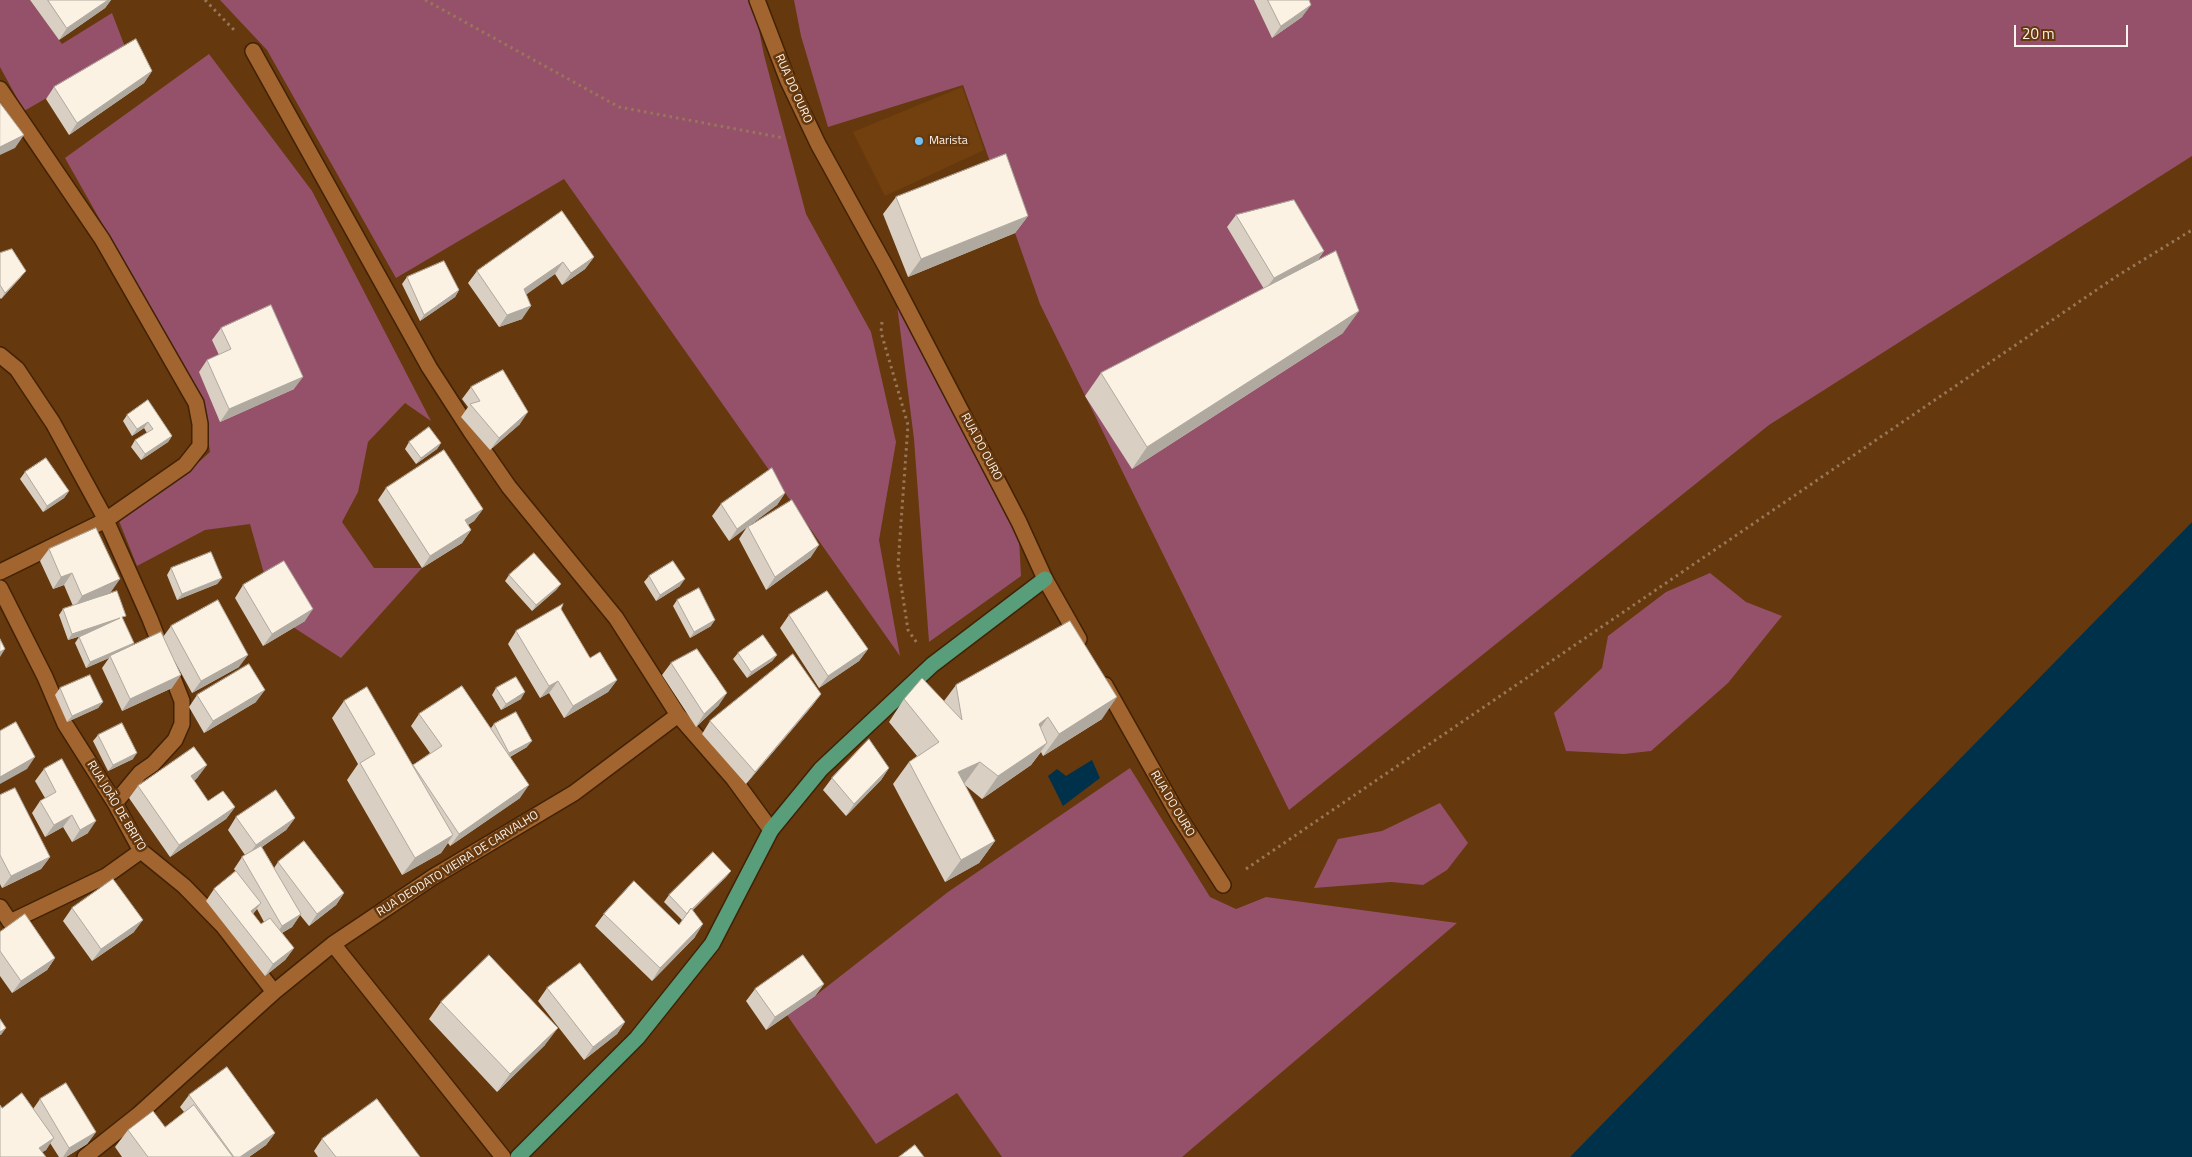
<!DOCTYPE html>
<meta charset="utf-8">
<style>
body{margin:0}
#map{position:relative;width:2192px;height:1157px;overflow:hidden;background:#65380d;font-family:"Titillium Web",sans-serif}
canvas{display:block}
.scale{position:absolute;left:2014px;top:25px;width:114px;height:22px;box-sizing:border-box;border:2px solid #faf3ee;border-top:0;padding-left:6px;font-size:15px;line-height:18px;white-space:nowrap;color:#faf3ee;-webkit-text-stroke:4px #65380d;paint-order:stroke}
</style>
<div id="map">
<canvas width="2192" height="1157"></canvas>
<div class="scale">20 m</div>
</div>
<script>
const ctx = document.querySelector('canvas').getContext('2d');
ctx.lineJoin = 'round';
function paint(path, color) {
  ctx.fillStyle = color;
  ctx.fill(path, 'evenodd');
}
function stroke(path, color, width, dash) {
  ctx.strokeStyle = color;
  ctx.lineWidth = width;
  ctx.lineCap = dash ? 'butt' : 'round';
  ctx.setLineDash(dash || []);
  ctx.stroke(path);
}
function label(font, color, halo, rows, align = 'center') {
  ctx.font = font + ' "Titillium Web",sans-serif';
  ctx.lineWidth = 5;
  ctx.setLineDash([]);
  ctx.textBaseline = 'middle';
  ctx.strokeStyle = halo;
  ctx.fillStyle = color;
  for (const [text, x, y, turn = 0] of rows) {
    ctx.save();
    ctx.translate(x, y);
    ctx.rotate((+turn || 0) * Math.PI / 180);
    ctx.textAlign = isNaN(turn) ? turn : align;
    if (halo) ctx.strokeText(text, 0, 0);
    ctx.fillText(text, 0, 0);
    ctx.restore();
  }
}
const built = new Path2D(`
 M962,87L984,150L885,196L853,132Z`);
const green = new Path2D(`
 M0,0H30L62,44L112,13L127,52L24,111L0,67Z
 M220,0H753L764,55L806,214L871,332L896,442L879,540L900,656L564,179L396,278L267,50Z
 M794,0H2192V156L1769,425L1289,810L1040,304L963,85L828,127L801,36Z
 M209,54L312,191L431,421L405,403L368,442L358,492L342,522L374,568H422L341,658L276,616L250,524L205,530L137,566L119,521L191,469L210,452L202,400L65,158Z
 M896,297L1019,538L1021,576L929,642L914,439Z
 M1710,573L1746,602L1782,616L1728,683L1651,751L1624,754L1566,751L1554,713L1602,668L1608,636L1666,592Z
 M1130,768L1210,897L1236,909L1266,897L1457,923L1182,1157H1002L957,1093L876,1144L787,1015L815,996L948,892Z
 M1440,803L1468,843L1447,870L1423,885L1391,882L1314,888L1338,839L1382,831Z`);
const water = new Path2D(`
 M2192,522V1157H1570Z
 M1092,760L1100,778L1063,806L1048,776L1057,769L1066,776Z`);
const path = new Path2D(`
 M205,0L236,32
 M425,0L619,107L784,138
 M882,322L881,332L908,425L898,565L908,630L917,643
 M1246,869L2117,276L2192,230`);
const street = new Path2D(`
 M757,0L788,81L818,144L886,267L1019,522L1045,579L1079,639
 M253,51L429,367L471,432L509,487L616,618L678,715L733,778L771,830
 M0,89L102,239L196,403L200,424V446L185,465L106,520L0,572
 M0,355L17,369L53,423L106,520L150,619L182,701V724L175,740L153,764L140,773L115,803
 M0,588L45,677L65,724L115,803L141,851L184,886L223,926L274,992
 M1105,685L1180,818L1223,885
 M0,907L10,922L106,876L141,851
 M333,944L503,1157
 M85,1157L138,1115L274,992L333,944L433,877L574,793L678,715`);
const primary = new Path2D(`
 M518,1157L637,1038L712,944L771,830L821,769L932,665L1045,579`);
const wall = new Path2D(`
 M30,0H111L105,8L59,40Z
 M1254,0H1309L1302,17L1272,38Z
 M152,71L144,83L69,135L46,99L54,87Z
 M896,197L1028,216L1015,233L908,277L883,214Z
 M1236,215L1324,251L1317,261L1343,333L1132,469L1085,396L1101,373L1264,289L1227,227Z
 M0,253L21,277L1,299L0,298Z
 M594,257L585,269L562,285L555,274L526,294L522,319L499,327L468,283L477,271Z
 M407,277L459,290L455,297L420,321L402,284Z
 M221,328L294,389L220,422L199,372L207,360L219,355L212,340Z
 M471,387L520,424L490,450L461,417L468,407L462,399Z
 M148,400L172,436L168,442L141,460L131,447L135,440L147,433L144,428L132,436L123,421L127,415Z
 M409,442L441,443L437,449L416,464L405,449Z
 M25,472L69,491L64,498L43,512L20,479Z
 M386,488L483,509L474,521L468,525L471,530L462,543L422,568L378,500Z
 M785,493L777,505L750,525L811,557L766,590L739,539L747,527L729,541L712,516L721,504Z
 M49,549L111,592L97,598L123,619L131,646L163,637L171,626L239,667L192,693L174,660L172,688L122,711L102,668L109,658L86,668L75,643L79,637L81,636L68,640L59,615L63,609L73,606L64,585L53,589L40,561Z
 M171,568L222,578L217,584L177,600L167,575Z
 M509,575L561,584L556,590L532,611L505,581Z
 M649,576L680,586L656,601L644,582Z
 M243,585L305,621L263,646L235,598Z
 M677,600L711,626L690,638L673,606Z
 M561,609L590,658L617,680L608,692L564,718L549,693L540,698L508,644L516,631Z
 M789,615L868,649L859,661L819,688L780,628Z
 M738,653L777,655L772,661L747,678L733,659Z
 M671,663L719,705L696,727L662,675Z
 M956,685L1102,719L1043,756L1041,752L1031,765L982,799L965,785L995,841L979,863L945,882L893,784L909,762L917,756L889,722L904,699L944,701Z
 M60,688L103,702L98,708L67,722L55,695Z
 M496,688L521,699L501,710L492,695Z
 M821,694L812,706L746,784L702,734L710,721Z
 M197,695L256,702L204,733L189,707Z
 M344,701L413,765L430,753L411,726L419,714L491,728L494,724L527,747L510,757L520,798L450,846L448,843L441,853L402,875L347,780L358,764L332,718Z
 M98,735L133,759L108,771L93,741Z
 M889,768L881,780L846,816L823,790L832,778Z
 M44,769L88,833L72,842L63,827L45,837L32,813L40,801L45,798L35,781Z
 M198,777L194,781L208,801L235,807L226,819L170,857L129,798L138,786Z
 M0,795L50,857L41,869L2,888L0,884Z
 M236,817L295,818L286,830L262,847L274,868L278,862L344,893L336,905L309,926L300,915L292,927L282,933L294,948L285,960L265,976L206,901L214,889L236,872L234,869L242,857L245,855L228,830ZM257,909L264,922L261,924L253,914Z
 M731,871L726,877L693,910L695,937L652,981L595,926L604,914L679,925L682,920L664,902L669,895Z
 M72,908L134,932L92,961L63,921Z
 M0,932L55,958L47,970L12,993L0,976Z
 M824,984L815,996L766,1030L746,1001L755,989Z
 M547,988L625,1022L617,1034L584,1060L538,1001Z
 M441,1002L545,1045L497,1092L429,1019Z
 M189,1095L275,1133L266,1145L249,1157H122L115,1147L128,1130L165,1127L184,1112L180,1107Z
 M40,1099L96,1132L87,1144L66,1157H59L50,1143L46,1150L42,1152L2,1108L33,1109Z
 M322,1139L420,1157H318L314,1151Z`);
const shadedWall = new Path2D(`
 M108,0H111L105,8L59,40L67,28Z
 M1311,5L1302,17L1272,38L1281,26Z
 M152,71L144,83L69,135L77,123Z
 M24,135L15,148L0,155V147Z
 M1028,216L1015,233L908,277L921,259Z
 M1324,251L1315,263L1265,290L1274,278Z
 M594,257L585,269L562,285L571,273Z
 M563,262L555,274L516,302L524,289Z
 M26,271L21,277L1,299L5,293Z
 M459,290L455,297L420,321L424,315Z
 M531,306L522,319L499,327L507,315Z
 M1359,311L1343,333L1132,469L1147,447Z
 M303,377L294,389L220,422L229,409Z
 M528,412L520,424L490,450L499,438Z
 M148,422L144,428L132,436L137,429Z
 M172,436L168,442L141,460L145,454Z
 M441,443L437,449L416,464L421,458Z
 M69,491L64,498L43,512L47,506Z
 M785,493L777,505L729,541L737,529Z
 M483,509L474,521L456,532L465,520Z
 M471,530L462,543L422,568L430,556Z
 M819,545L811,557L766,590L775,577Z
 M72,573L64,585L53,589L61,577Z
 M222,578L217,584L177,600L182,594Z
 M120,579L111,592L74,608L82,596Z
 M685,579L680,586L656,601L660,595Z
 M561,584L556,590L532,611L536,605Z
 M313,609L305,621L263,646L272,634Z
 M120,618L116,624L68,640L72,634Z
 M715,620L711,626L690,638L694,632Z
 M134,643L129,649L110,656L109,658L86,668L90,662Z
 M5,649L0,657V652Z
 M868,649L859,661L819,688L828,676Z
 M248,655L239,667L192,693L201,681Z
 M777,655L772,661L747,678L751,672Z
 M181,675L172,688L122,711L130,699Z
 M617,680L608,692L564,718L573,706Z
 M558,681L549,693L540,698L549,686Z
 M265,690L256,702L204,733L213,721Z
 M525,692L521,699L501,710L506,704Z
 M727,693L719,705L696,727L704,714Z
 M821,694L812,706L746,784L755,772Z
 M1117,697L1102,719L1043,756L1059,734Z
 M103,702L98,708L67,722L72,716Z
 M1048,717L1033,739L1039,724Z
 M532,741L527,747L505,759L509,753Z
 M1047,743L1031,765L982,799L998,776Z
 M137,753L133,759L108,771L113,765Z
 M35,757L27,769L0,784V777Z
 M980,762L964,784L958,772Z
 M207,765L198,777L183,789L191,776Z
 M889,768L881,780L846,816L854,804Z
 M529,785L520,798L450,846L459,834Z
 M235,807L226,819L170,857L179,845Z
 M72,815L63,827L45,837L54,825Z
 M295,818L286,830L247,857L256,845Z
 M96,821L88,833L72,842L80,830Z
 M453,835L441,853L402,875L415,858Z
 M995,841L979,863L945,882L961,860Z
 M50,857L41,869L2,888L11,876Z
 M731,871L726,877L682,920L687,914Z
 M344,893L336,905L309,926L317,914Z
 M261,903L252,915L251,911Z
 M301,914L292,927L273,938L282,926Z
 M143,920L134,932L92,961L101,949Z
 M703,924L695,937L652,981L660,968Z
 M294,948L285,960L265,976L273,964Z
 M55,958L47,970L12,993L21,981Z
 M824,984L815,996L766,1030L775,1017Z
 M625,1022L617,1034L584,1060L593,1047Z
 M6,1028L1,1035H0V1032Z
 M558,1028L545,1045L497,1092L510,1074Z
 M96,1132L87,1144L66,1157H63L69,1148Z
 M275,1133L266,1145L249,1157H240Z
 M54,1138L46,1150L35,1157L39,1148Z`);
const building = new Path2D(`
 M48,0H108L67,28Z
 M1268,0H1309L1311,5L1281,26Z
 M136,39L152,71L77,123L54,87Z
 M0,103L24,135L0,147Z
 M1006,154L1028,216L921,259L896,197Z
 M1294,200L1324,251L1274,278L1236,215Z
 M562,211L594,257L571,273L563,262L524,289L531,306L507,315L477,271Z
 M12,249L26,271L5,293L0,285V253Z
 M1336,251L1359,311L1147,447L1101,373Z
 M444,261L459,290L424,315L407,277Z
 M271,305L303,377L229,409L207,360L231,349L221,328Z
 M503,370L528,412L499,438L470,404L480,401L471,387Z
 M148,400L172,436L145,454L135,440L153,429L148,422L137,429L127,415Z
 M429,427L441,443L421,458L409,442Z
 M444,450L483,509L465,520L471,530L430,556L386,488Z
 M46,458L69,491L47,506L25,472Z
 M772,468L785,493L737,529L721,504Z
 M792,500L819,545L775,577L748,527Z
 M96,528L120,579L82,596L72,573L61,577L49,549Z
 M211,552L222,578L182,594L171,568Z
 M534,553L561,584L536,605L509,575Z
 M284,561L313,609L272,634L243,585Z
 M673,561L685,579L660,595L649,576Z
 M699,588L715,620L694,632L677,600Z
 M117,591L126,616L122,617L134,643L90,662L79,637L120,618L72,634L63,609Z
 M827,591L868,649L828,676L789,615Z
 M218,600L248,655L201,681L171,626Z
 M563,604L561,609L590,658L600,652L617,680L573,706L558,681L549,686L516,631Z
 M1070,621L1117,697L1059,734L1048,717L1039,724L1047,743L998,776L980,762L958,772L995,841L961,860L909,762L939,742L904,699L922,678L962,720L956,685Z
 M161,632L181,675L130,699L110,656Z
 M763,635L777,655L751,672L738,653Z
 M0,639L5,649L0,652Z
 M697,649L727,693L704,714L671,663Z
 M793,654L821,694L755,772L710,721Z
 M249,664L265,690L213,721L197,695Z
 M90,675L103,702L72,716L60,688Z
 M516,677L525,692L506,704L496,688Z
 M462,686L529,785L459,834L413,765L442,746L419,714Z
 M367,687L453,835L415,858L360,763L375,754L344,701Z
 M516,712L532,741L509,753L494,724Z
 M16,722L35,757L0,777V731Z
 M122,723L137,753L113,765L98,735Z
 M869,739L889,768L854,804L832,778Z
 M194,747L207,765L191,776L208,801L223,791L235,807L179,845L138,786Z
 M62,759L96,821L80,830L72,815L54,825L40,801L56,792L44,769Z
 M15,788L50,857L11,876L0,855V795Z
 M276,790L295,818L256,845L236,817Z
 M304,841L344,893L317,914L278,862Z
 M261,846L301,914L282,926L242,857Z
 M713,852L731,871L692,909L691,908L687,914L669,895Z
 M236,871L261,903L251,911L261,924L270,918L294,948L273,964L214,889Z
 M113,879L143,920L101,949L72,908Z
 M634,881L679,925L691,908L703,924L660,968L604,914Z
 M25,914L55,958L21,981L0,951V932Z
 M489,955L558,1028L510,1074L441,1002Z
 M803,955L824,984L775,1017L755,989Z
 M580,963L625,1022L593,1047L547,988Z
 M0,1019L6,1028L0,1032Z
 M227,1067L275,1133L240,1157H234L189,1095Z
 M66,1083L96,1132L69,1148L40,1099Z
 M22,1093L54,1138L39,1148L46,1157H0V1105L2,1108Z
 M377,1099L420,1157H336L322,1139Z
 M194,1105L233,1157H148L128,1130L153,1111L165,1127Z
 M915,1145L924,1157H899Z`);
const markers = [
 [919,141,5,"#71c1f5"]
];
const streetNames = [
 ["RUA DO OURO",793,89,66],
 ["RUA DO OURO",981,447,62],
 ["RUA DO OURO",1172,804,59],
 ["RUA JOÃO DE BRITO",116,806,59],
 ["RUA DEODATO VIEIRA DE CARVALHO",458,864,-32]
];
const poiNames = [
 ["Marista",929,141]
];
paint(built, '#72400f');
paint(green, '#955169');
paint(water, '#00314b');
stroke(street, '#412205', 18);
stroke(primary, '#412205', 18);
stroke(path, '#987759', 3, [2.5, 4]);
stroke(street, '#a26530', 15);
stroke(primary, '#599e7a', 15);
paint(wall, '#d9d0c3');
paint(shadedWall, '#b0a99f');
paint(building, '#fcf2e3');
stroke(building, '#b0a99f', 1);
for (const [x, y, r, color] of markers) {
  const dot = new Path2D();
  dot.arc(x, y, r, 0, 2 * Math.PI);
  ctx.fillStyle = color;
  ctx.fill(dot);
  stroke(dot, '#65380d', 2);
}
label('12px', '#faf3ee', '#65380d', streetNames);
label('12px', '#faf3ee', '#65380d', poiNames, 'left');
</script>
